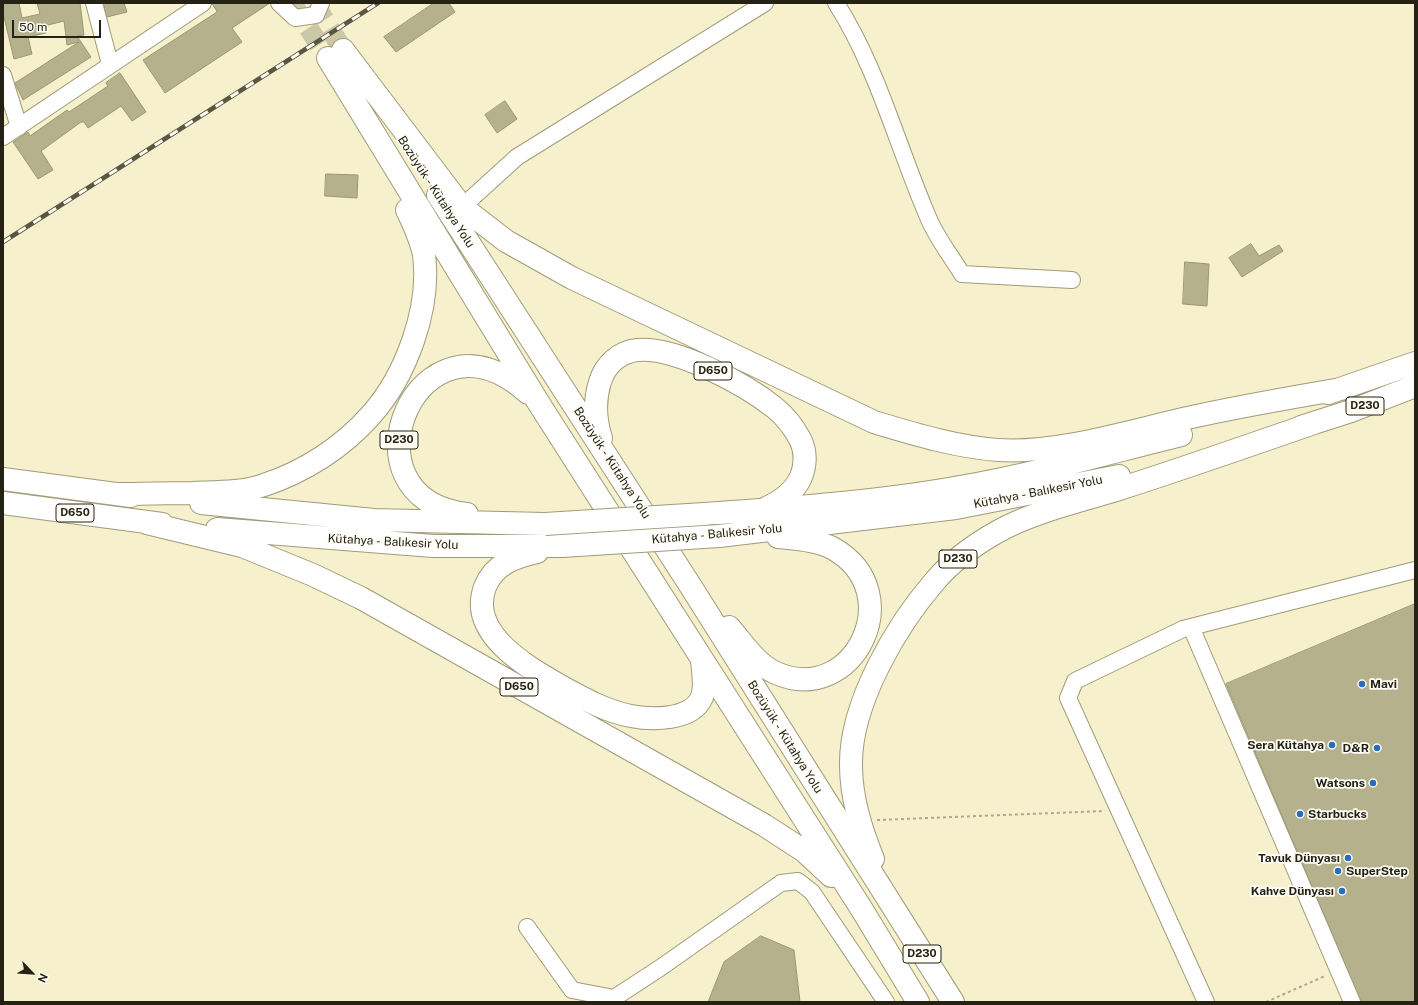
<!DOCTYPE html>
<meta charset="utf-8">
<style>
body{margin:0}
#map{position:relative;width:1418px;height:1005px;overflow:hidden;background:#f6f1cc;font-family:"Public Sans",sans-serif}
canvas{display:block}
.frame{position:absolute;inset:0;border:4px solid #242214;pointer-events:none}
.north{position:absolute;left:12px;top:953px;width:40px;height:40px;-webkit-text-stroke:3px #fefdf6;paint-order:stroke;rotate:115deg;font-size:11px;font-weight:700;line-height:16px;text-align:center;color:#242214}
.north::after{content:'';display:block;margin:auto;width:14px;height:18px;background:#242214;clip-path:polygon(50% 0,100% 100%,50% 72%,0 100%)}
.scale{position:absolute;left:12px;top:20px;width:89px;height:18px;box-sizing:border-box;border:2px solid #242214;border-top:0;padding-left:5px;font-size:12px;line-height:14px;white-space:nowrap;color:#242214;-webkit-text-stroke:3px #fefdf6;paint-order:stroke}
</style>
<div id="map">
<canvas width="1418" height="1005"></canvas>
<div class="frame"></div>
<div class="north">N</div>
<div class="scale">50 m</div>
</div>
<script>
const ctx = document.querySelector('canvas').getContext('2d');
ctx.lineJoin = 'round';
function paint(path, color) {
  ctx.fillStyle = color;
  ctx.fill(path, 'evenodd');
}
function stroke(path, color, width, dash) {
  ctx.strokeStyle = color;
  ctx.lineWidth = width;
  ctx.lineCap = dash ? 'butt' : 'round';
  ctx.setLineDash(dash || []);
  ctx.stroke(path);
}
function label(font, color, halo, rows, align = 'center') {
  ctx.font = font + ' "Public Sans",sans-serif';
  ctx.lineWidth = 3.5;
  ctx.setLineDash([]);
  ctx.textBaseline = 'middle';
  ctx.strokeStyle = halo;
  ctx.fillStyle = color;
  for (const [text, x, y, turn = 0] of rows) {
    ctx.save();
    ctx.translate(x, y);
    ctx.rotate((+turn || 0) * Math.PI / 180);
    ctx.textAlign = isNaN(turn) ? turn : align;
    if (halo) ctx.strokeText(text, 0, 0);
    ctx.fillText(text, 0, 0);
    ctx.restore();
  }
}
const building = new Path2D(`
 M3,3H19L22,18L40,14L37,3H80L84,35L77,36L91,57L23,100L15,83L79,42L67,45L64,21L44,26L46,33L28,37L32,54L14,59L3,13Z
 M104,3H124L127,12L107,17Z
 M212,3H270L232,28L242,42L165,93L143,60L217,12Z
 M434,3H449L455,12L396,52L384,37Z
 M120,73L146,112L132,121L121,106L88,128L84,122H81L41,151L53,170L38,179L13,142L28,132L30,136L67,110L69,112L108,86L106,83Z
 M505,101L517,119L497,133L485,115Z
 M326,174L358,175L357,198L325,196Z
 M1251,244L1259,256L1279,245L1283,251L1242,277L1229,258Z
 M1185,262L1209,264L1207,306L1183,304Z
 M1415,604V1002H1361L1226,684Z
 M761,936L794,950L800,1002H708L724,962Z`);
const majorTunnel = new Path2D(`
 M292,3L328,58
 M314,3L343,50`);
const path = new Path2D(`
 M877,820L1105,811
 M1266,1002L1325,976`);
const minor = new Path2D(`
 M94,3L110,64
 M279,3L295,18L316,15L321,3
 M836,3C878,69 897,145 928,217C936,237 951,256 962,274L1072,280
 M3,75L19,127
 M3,137L203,3
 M462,207L517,157L765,3
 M1191,627L1352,1002
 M527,927L572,990L614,998
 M608,1002L660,968L781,883L798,881L812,892L886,1002
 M1206,1002L1068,698L1075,681L1183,629L1415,570`);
const highway = new Path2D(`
 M343,50L462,207L506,241L572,278L874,422C914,434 956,447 998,450C1055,454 1127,432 1183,419C1235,407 1288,398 1341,389
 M328,58L538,402L861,908L918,1002
 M438,195L688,582L953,1002
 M1328,393L1415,363
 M1301,427L1351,411L1415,386
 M601,438C595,419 594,401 600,382C605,365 619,352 637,350C675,346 745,384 775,408C785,416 794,428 800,439C806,451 806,464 801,477C794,492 780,502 766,508
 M3,479L131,496
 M116,494C141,494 167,493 192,493C215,492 242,493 264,485C304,472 343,447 371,415C406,376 431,308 424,255C421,239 414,225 407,210
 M3,503L162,524
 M201,503L374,520L545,524
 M467,514C334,499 418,294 528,393
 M704,514C789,508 876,502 960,487C1035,474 1108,453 1181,435
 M147,523L242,546L313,575L361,598L764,825L804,851L831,876
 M217,529L433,546H562
 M719,536L956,508L1119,476
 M537,552C515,557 494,564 485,587C467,635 531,669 564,688C584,699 608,712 631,716C651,720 692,721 702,697C706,686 703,672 702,661
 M729,627C743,643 757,665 776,673C853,707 910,593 834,549C818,540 796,539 778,537
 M873,859C861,829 851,798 851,765C850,704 896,626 935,581C952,561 974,545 997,532C1032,512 1081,501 1119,489C1185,468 1250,445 1314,423`);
const rail = new Path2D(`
 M3,242L378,3`);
const highwayBridge = new Path2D(`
 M545,524L704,514
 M562,546L719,536`);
const markers = [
 [1362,684,4,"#276dbd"],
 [1332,745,4,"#276dbd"],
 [1377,748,4,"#276dbd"],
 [1373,783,4,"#276dbd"],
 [1300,814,4,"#276dbd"],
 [1348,858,4,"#276dbd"],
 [1338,871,4,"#276dbd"],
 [1342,891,4,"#276dbd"]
];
const shields = [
 [713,371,38],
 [1365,406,38],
 [399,440,38],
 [75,513,38],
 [958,559,38],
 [519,687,38],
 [922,954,38]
];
const shieldNames = [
 ["D650",713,371],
 ["D230",1365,406],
 ["D230",399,440],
 ["D650",75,513],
 ["D230",958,559],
 ["D650",519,687],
 ["D230",922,954]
];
const streetNames = [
 ["Bozüyük - Kütahya Yolu",436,192,57],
 ["Bozüyük - Kütahya Yolu",612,463,57],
 ["Kütahya - Balıkesir Yolu",1038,492,-11],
 ["Kütahya - Balıkesir Yolu",717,534,-5],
 ["Kütahya - Balıkesir Yolu",393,542,3],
 ["Bozüyük - Kütahya Yolu",785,737,58]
];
const poiNames = [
 ["Mavi",1370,684,"left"],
 ["Sera Kütahya",1324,745],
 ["D&R",1369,748],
 ["Watsons",1365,783],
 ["Starbucks",1308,814,"left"],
 ["Tavuk Dünyası",1340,858],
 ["SuperStep",1346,871,"left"],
 ["Kahve Dünyası",1334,891]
];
paint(building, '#b5b18d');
stroke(building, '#9a9673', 1);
stroke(majorTunnel, '#ccc8a7', 20, [20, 10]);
stroke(minor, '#a09b78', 18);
stroke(highway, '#a09b78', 24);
stroke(path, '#ada98c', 2, [3, 3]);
stroke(minor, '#fff', 16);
stroke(highway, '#fff', 22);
stroke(rail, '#595642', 4.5);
stroke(rail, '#fefdf6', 3, [9]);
stroke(highwayBridge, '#a09b78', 24, []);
stroke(highwayBridge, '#fff', 22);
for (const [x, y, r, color] of markers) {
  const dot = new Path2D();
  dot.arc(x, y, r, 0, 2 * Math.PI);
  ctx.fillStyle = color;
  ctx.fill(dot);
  stroke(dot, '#fefdf6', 1.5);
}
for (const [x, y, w] of shields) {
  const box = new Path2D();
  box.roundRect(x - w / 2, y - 9, w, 18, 3);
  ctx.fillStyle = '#fefdf6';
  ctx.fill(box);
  stroke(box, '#242214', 1);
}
label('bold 11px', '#242214', null, shieldNames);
label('12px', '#242214', '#fefdf6', streetNames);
label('bold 12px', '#242214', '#fefdf6', poiNames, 'right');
</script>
